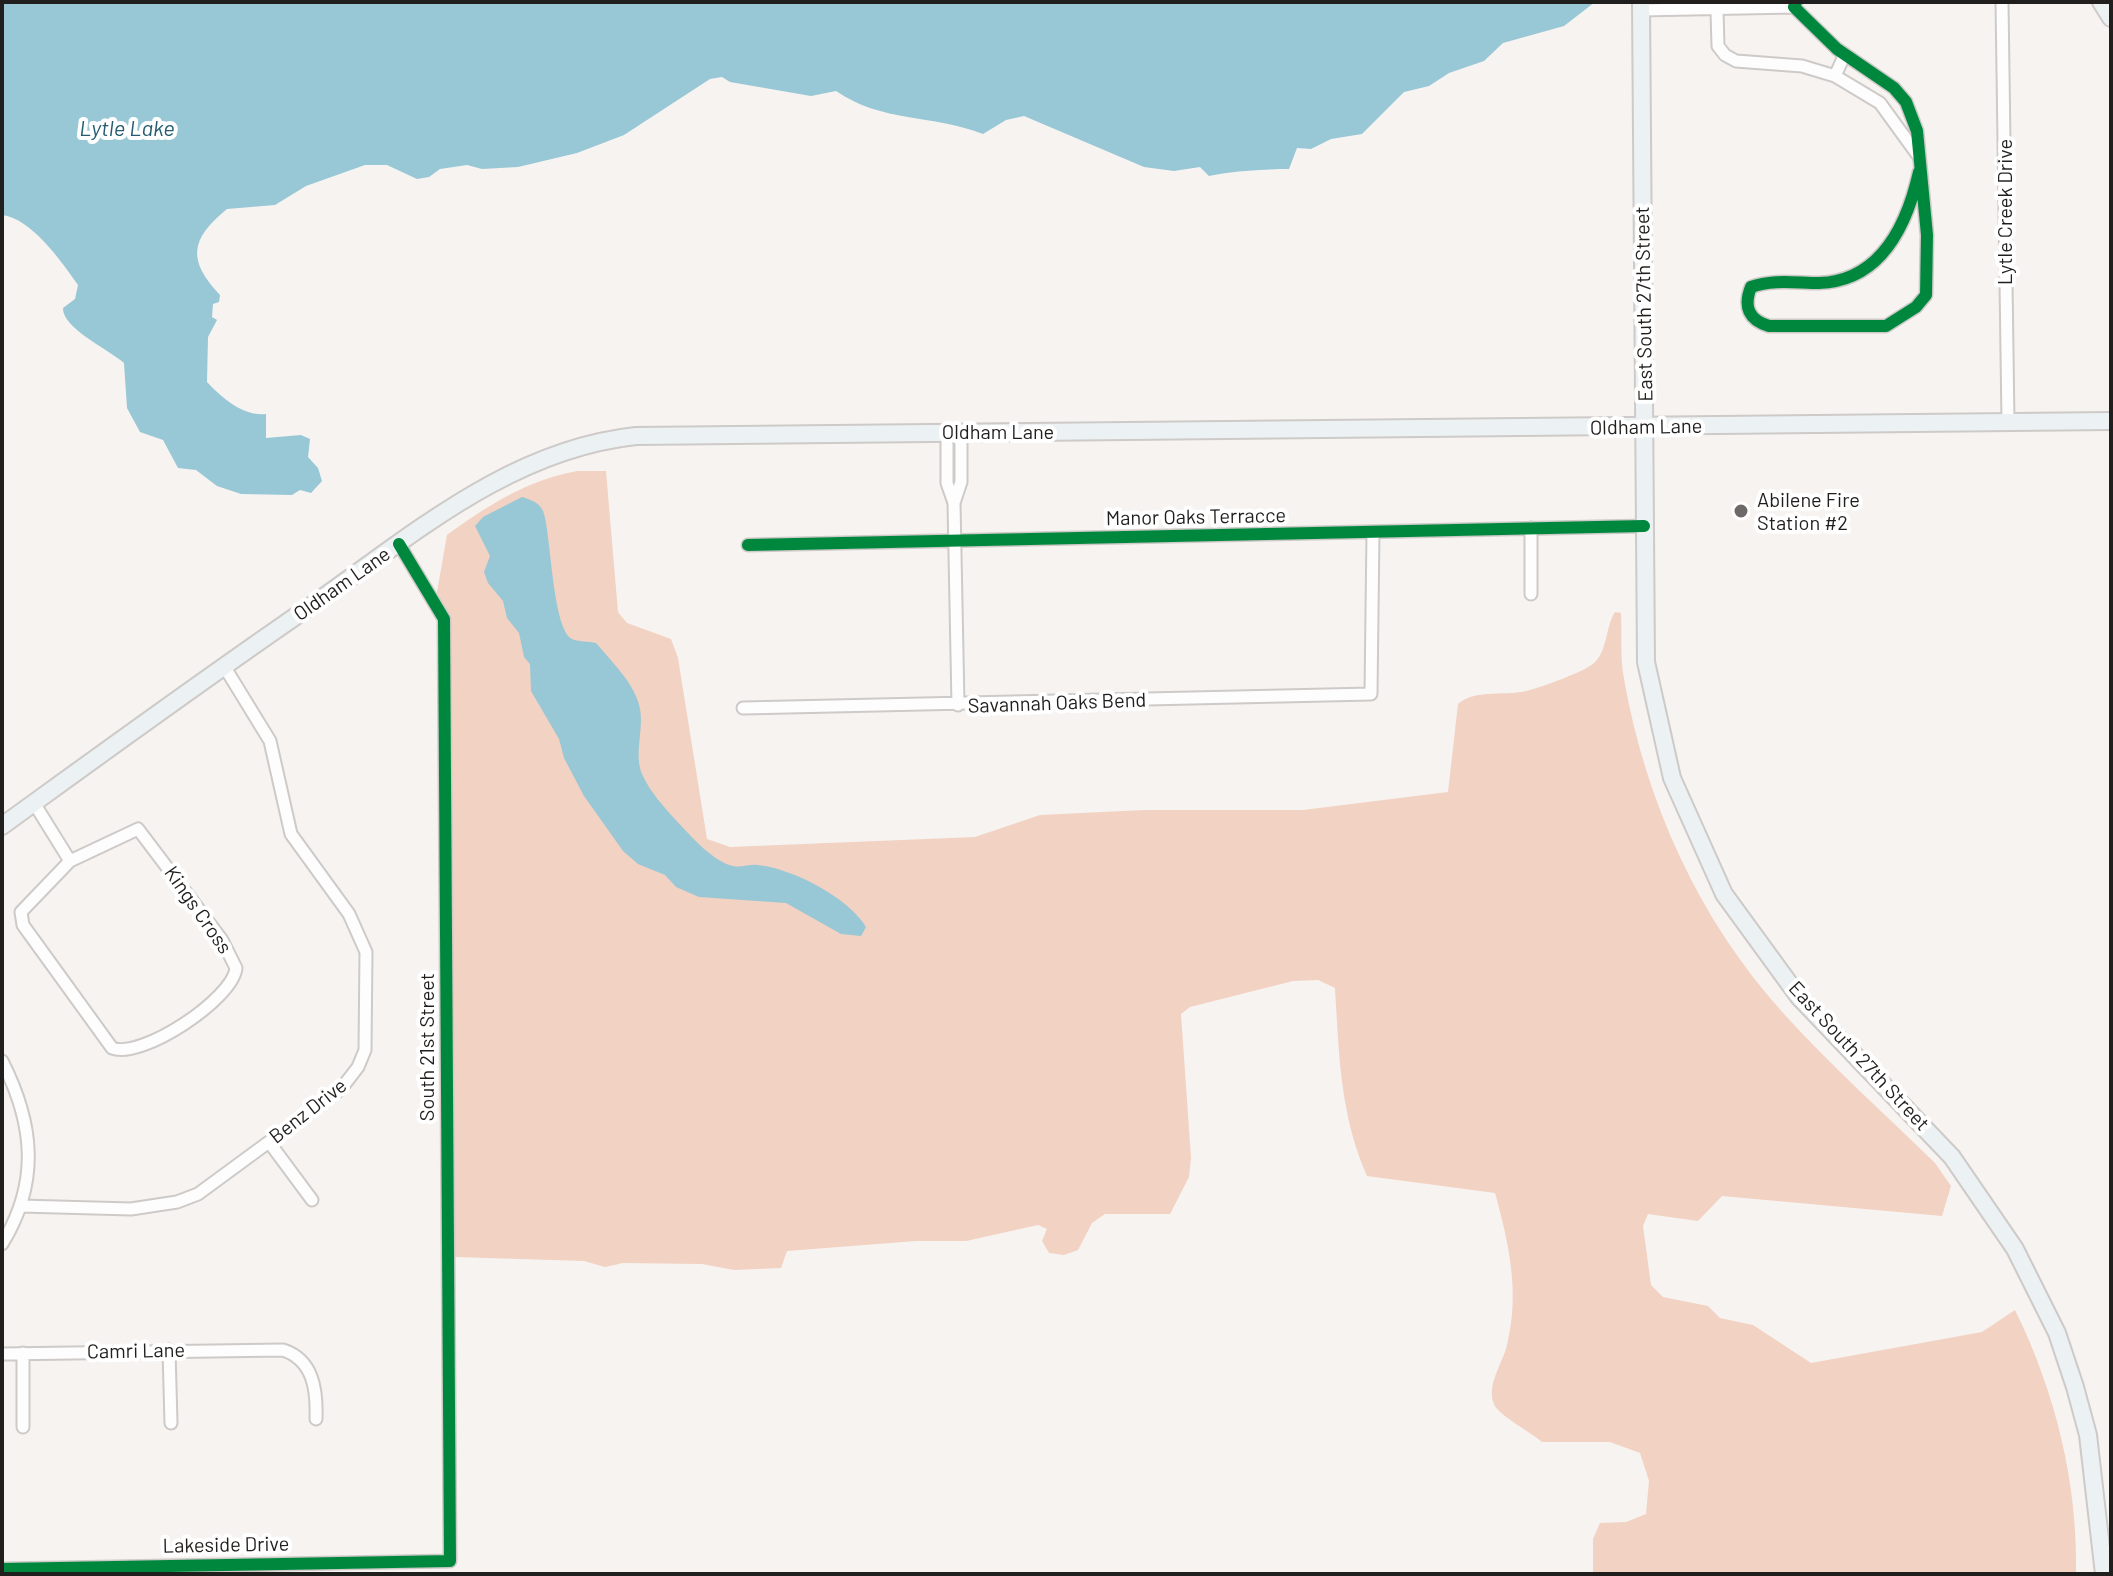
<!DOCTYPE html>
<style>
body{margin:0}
#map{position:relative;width:2113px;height:1576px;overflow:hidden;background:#f7f3f1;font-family:Barlow,sans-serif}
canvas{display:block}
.frame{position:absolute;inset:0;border:4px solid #211f1e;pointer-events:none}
</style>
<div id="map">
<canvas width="2113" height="1576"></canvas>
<div class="frame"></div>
</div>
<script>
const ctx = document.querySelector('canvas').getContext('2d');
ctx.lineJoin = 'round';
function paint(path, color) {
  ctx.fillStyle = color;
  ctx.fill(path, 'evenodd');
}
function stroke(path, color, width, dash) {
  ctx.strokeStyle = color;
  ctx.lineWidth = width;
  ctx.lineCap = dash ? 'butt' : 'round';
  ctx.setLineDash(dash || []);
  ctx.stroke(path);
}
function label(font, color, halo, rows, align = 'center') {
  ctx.font = font + ' Barlow,sans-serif';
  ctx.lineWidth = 8;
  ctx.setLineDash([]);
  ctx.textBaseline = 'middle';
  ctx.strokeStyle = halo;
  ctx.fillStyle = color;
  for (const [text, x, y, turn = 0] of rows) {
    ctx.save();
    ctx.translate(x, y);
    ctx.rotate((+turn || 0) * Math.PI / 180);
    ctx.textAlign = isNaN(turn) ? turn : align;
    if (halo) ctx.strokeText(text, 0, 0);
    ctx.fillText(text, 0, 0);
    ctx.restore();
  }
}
const green = new Path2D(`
 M577,471H606L618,612L627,623L671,639L678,658L707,839L730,847L975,837L1040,815L1144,810H1303L1448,792L1458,704C1477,688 1507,697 1530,690C1542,687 1586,671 1594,663C1608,650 1605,628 1615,612L1621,613C1622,634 1620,658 1624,679C1646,803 1699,920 1784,1014C1831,1066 1885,1114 1935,1163L1951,1186L1942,1216L1722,1196L1698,1221L1648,1214L1643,1226L1651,1285L1663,1297L1708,1306L1720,1318L1753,1325L1811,1363L1982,1332L2015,1310C2055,1391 2078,1483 2076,1574H1593V1539L1600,1523L1626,1522L1646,1514L1649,1481L1640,1453L1610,1442H1542C1531,1432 1498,1415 1494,1404C1486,1385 1503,1363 1507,1345C1520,1292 1509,1244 1495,1193L1367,1176C1340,1115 1339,1054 1335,988L1318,980L1293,981L1190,1007L1181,1014L1191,1158L1189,1177L1170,1214H1105L1092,1223L1078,1250L1064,1255L1049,1253L1042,1241L1047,1229L1038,1225L966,1241H916L787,1251L781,1268L734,1270L702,1264L623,1263L605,1267L584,1261L455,1257L449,618L437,592L447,535C487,506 527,480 577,471Z`);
const water = new Path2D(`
 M2,2H1595L1564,26L1503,43L1484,61L1449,73L1429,86L1404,92L1362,134L1331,139L1311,149L1297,148L1289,169C1265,169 1233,171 1209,176L1200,167L1174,171L1144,167L1024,116L1006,120L983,134C931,114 883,123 836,91L811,96L730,82L722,77L710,79L624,135L577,153L518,167L482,169L467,165L440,169L429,177L417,179L387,165H365L306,186L275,205L227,209C189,240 188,261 220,295L219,302L213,304L212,317L217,320L208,337L207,382C222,398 244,417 266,414V438L301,435L310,439L308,457L318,468L322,481L311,493L300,490L292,495L241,494L217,486L196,470L178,468L163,440L140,432L127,408L124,363C108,349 62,328 63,308L75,299L78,285C62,262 31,218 2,215Z
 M522,497C531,500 539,502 543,511C551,530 552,629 572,639C577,642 589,641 596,643C612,662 636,685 640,709C644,730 633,756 643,776C652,796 674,818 689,834C699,845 718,863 733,866C741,868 750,864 757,865C792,868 849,898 866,927L861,936L841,934L786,903L699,897L676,887L665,875L638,864L623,851L584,796L564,758L559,739L531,691L530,664L524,657L519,633L507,618L503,601L488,583L484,572L490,556L475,526L483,517Z`);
const street = new Path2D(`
 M1796,2L1794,7L1837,49L1894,88L1906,102L1917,131L1927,235L1926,295L1916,307L1886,326H1769C1749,320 1743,307 1751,287C1773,279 1796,283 1819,283C1881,281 1907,225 1919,172
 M2002,2L2008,422
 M1641,10L1794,7
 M1717,11L1718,46L1725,55L1736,61L1802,66L1835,76L1880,103L1917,154
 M1835,76L1845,54
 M947,433V483L954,503L958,705
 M954,503L961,482V433
 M748,545L1644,526
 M1531,594V528
 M743,708L1371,694L1373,532
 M34,803L70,861
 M138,829L222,940L236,968C233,999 141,1060 112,1048L23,925L21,912L70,861Z
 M2,1061C34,1124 40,1182 2,1244
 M269,1142L312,1200
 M21,1206L131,1209L177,1202L198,1194L341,1089L358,1067L365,1050L366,952L349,914L291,834L270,741L224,666
 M169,1350L171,1423
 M23,1353V1427
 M2,1354L283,1350C314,1360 317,1391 316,1419
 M2,1569L450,1561L444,619L399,544`);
const secondary = new Path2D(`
 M1641,2L1646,662L1672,778L1724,894L1799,997L1952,1157L2015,1249L2057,1333L2075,1387L2088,1435L2104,1574
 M2101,2L2111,18
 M2,826C107,750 211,674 318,601C416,532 513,449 636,436L2111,421`);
const cycleway = new Path2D(`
 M1796,2L1794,7L1837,49L1894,88L1906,102L1917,131L1927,235L1926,295L1916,307L1886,326H1769C1749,320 1743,307 1751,287C1773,279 1796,283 1819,283C1881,281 1907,225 1919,172
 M748,545L1644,526
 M2,1569L450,1561L444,619L399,544`);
const markers = [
 [1741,511,8,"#6c6968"]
];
const streetNames = [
 ["Lytle Creek Drive",2005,212,-90],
 ["East South 27th Street",1644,304,-91],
 ["Oldham Lane",1646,427,-1],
 ["Oldham Lane",998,432],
 ["Manor Oaks Terracce",1196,517,-1],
 ["Oldham Lane",342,584,-35],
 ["Savannah Oaks Bend",1057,703,-2],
 ["Kings Cross",198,910,55],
 ["South 21st Street",427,1047,-90],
 ["East South 27th Street",1859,1056,47],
 ["Benz Drive",308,1111,-38],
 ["Camri Lane",136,1351,-1],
 ["Lakeside Drive",226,1545,-1]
];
const poiNames = [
 ["Abilene Fire",1757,500],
 ["Station #2",1757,523]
];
const waterNames = [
 ["Lytle Lake",127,129]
];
paint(green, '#f2d2c2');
paint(water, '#98c7d6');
stroke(street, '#cdcac8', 15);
stroke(secondary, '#cdcac8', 20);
stroke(street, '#fefdfd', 11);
stroke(secondary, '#ecf2f4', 16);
stroke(cycleway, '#00873e', 12);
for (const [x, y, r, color] of markers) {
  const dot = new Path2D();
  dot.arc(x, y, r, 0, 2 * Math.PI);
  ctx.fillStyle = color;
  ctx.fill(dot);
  stroke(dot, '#fff', 3);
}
label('20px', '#211f1e', '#fff', streetNames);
label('20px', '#211f1e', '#fff', poiNames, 'left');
label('italic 22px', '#255d6e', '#fff', waterNames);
</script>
